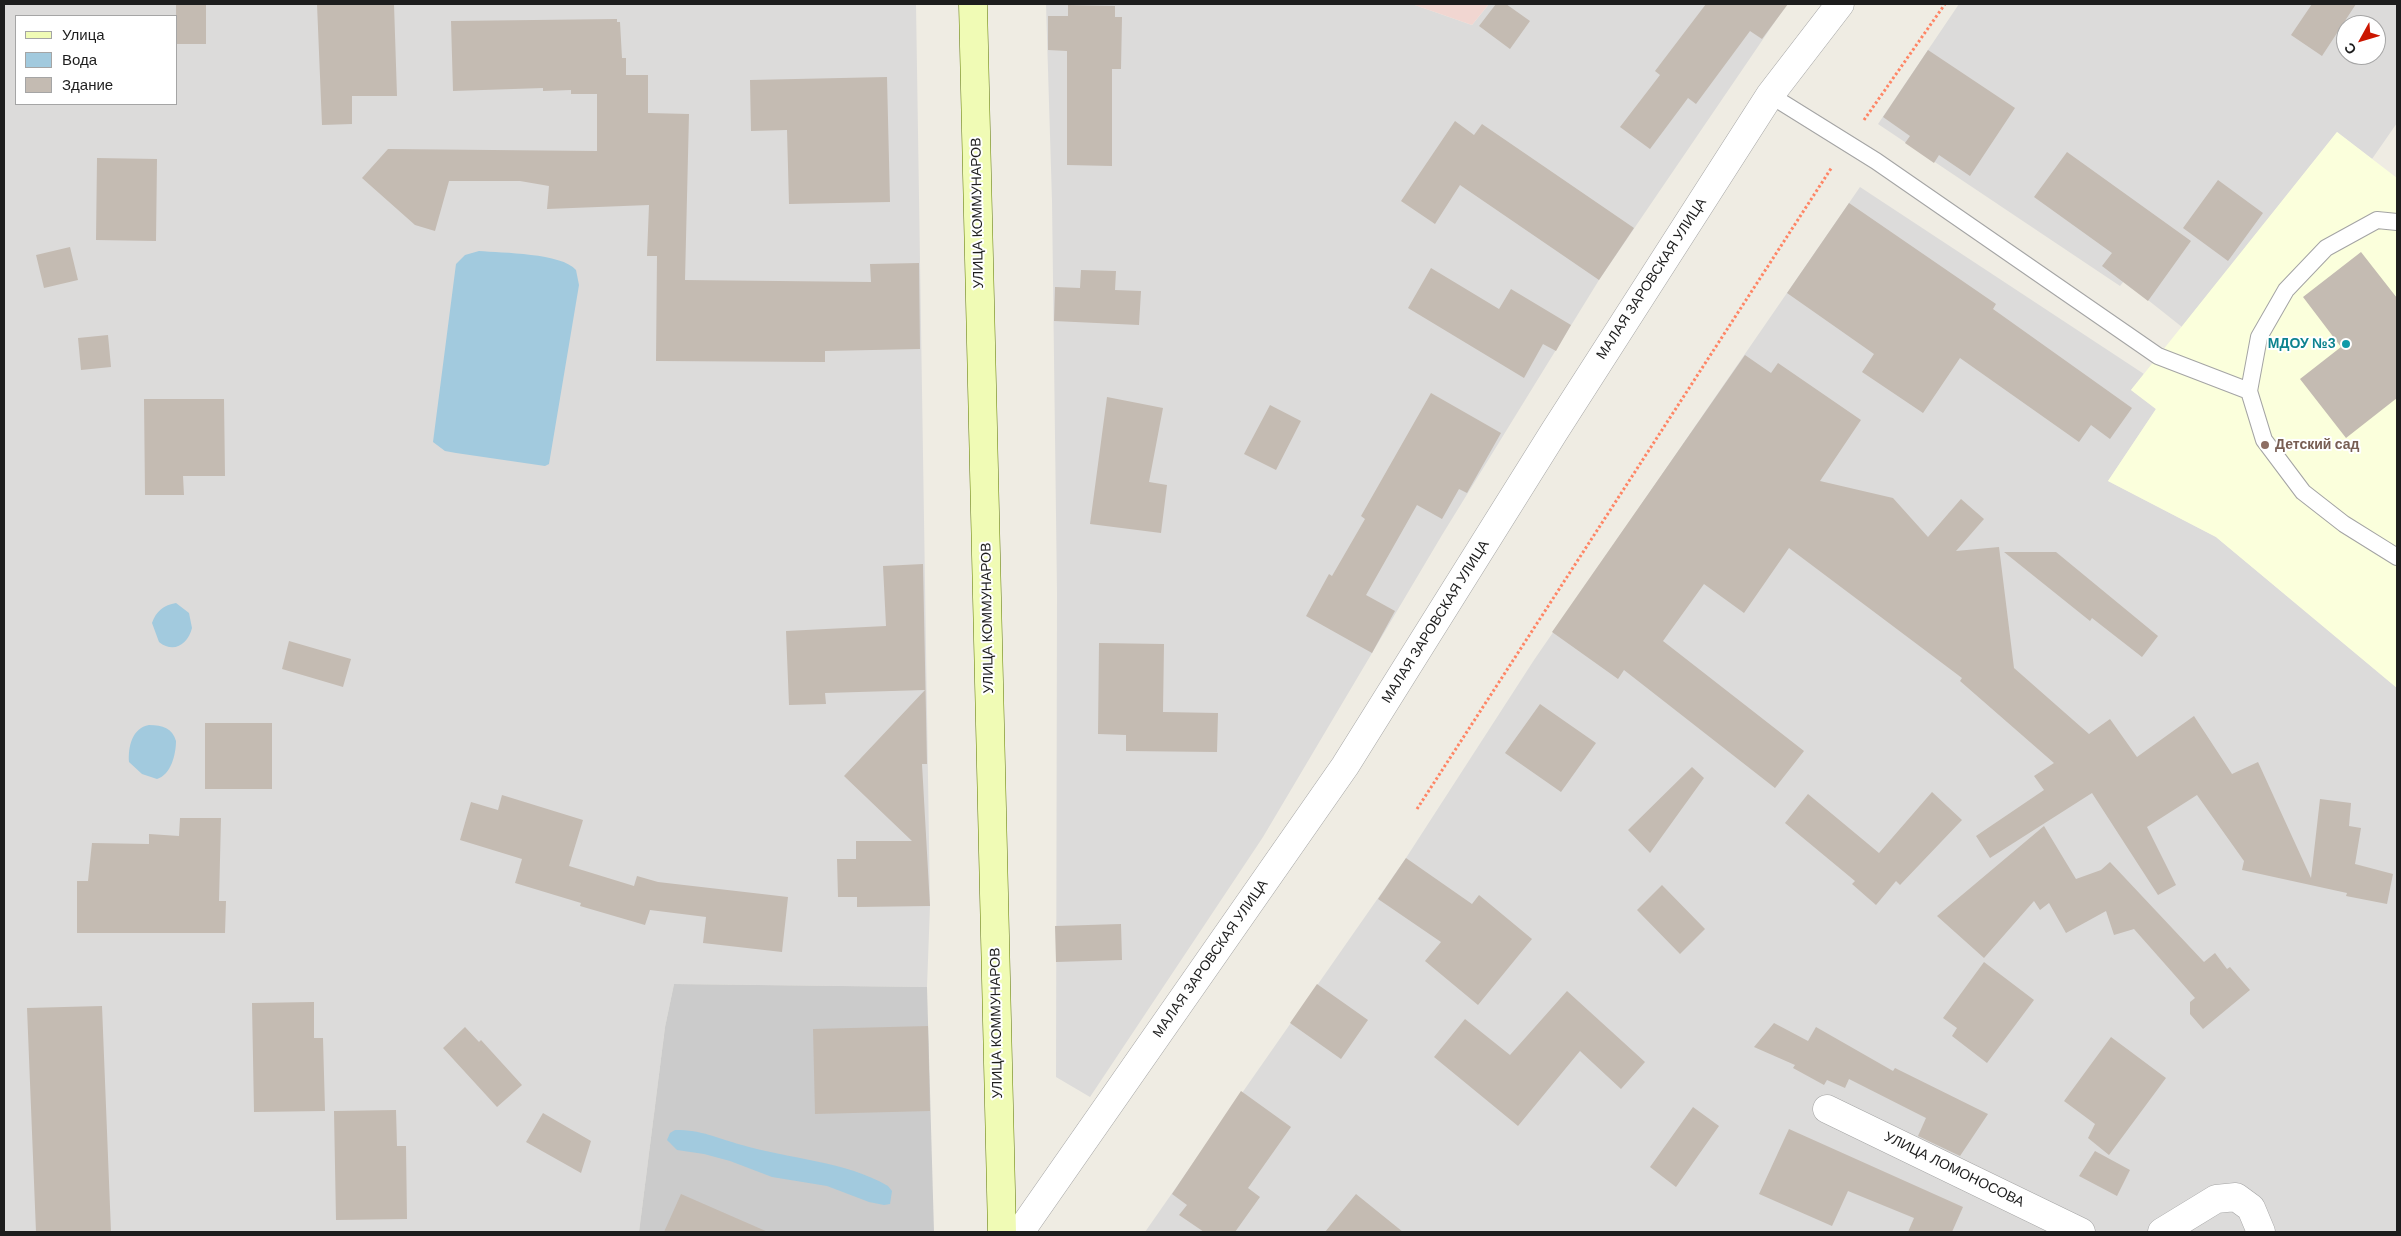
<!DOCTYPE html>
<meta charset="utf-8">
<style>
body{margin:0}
#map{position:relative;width:2401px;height:1236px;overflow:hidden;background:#efece3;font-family:"DM Sans",sans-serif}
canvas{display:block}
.frame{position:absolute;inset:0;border:5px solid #1d1d1d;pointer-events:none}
.legend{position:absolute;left:15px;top:15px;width:162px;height:90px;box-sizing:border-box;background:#fff;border:1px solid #a5a5a5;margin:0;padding:6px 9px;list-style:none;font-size:15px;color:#1d1d1d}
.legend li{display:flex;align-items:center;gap:10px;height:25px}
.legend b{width:25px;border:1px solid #a5a5a5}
.north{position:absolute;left:2336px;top:15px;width:50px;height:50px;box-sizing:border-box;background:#fff;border:1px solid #a5a5a5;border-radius:50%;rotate:231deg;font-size:14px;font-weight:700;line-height:20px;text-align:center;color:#1d1d1d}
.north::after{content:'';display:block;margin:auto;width:18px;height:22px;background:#cb1600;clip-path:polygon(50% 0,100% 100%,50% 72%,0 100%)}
</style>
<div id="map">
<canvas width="2401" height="1236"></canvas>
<div class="frame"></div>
<ul class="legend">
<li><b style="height:6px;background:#f0fbb5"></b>Улица</li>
<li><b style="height:14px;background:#a2cade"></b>Вода</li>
<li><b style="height:14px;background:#c4bbb2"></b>Здание</li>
</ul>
<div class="north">С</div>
</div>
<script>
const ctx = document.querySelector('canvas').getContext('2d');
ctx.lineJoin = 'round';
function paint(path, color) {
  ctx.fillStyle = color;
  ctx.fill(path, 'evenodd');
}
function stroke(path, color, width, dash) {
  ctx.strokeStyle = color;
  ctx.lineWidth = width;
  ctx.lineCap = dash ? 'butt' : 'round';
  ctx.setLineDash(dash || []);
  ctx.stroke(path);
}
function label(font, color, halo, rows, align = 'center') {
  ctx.font = font + ' "DM Sans",sans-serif';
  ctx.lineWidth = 4;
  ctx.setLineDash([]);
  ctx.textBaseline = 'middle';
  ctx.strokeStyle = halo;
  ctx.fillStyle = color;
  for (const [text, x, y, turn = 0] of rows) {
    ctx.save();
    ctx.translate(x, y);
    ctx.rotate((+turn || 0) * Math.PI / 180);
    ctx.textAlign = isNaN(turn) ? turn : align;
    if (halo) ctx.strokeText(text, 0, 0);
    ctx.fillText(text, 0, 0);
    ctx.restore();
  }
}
const residential = new Path2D(`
 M4,4H916L930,906L927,987L674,984L665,1027L639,1232H4ZM16,16H176V104H16Z
 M1046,4H1412L1472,25L1489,4H1787L1599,280L1442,535L1263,837L1090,1097L1056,1077L1057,593L1052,201Z
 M1959,4H2397V123L2372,159L2337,132L2182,327L2124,281L2120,286L1878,124ZM2346,25H2376V55H2346Z
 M1860,187L2144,374L2131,390L2156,409L2108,481L2216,537L2397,688V1232H1145L1406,858L1534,660Z`);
const commercial = new Path2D(`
 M1412,4H1489L1472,25Z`);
const education = new Path2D(`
 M2337,132L2397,178V688L2216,537L2108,481L2156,409L2131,390Z`);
const religious = new Path2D(`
 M674,984L927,987L934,1232H639L665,1027Z`);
const water = new Path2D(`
 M479,251C502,253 562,253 576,270L579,285L550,458L549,464L545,466L456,453L445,451L433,442L456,264L465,255Z
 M176,603L189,613L192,628C188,644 174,654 159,642L152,623C156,611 164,605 176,603Z
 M149,725C163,725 172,728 176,741C176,754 171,775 157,779L142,774L129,762C128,747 132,728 149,725Z
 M675,1130C703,1130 716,1138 742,1145C789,1159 846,1161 888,1186L892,1191L890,1204L884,1205L869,1202L827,1186L772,1177L730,1161L704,1154L677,1150L667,1140L670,1133Z`);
const building = new Path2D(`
 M176,4H206V44H176Z
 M317,4H394L397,96H352V124L322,125Z
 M1496,4H1506L1530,21L1510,49L1479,26Z
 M1706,4H1788L1762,39L1750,31L1696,104L1688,98L1650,149L1620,127L1660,75L1655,71Z
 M2312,4H2356L2322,56L2291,35Z
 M1068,5L1115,6V17H1122L1121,69H1112V166L1067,165V51L1048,50V16H1068Z
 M617,19V22H620L622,58H626V75H648V113L689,114L685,280L871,282L870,264L919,263L920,349L825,351V362L656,361L657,256H647L649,205L547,209L549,186L520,181H449L435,231L415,225L362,178L388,149L597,151V94H571V90L543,91V88L453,91L451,21Z
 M1928,50L2015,108L1970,176L1939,155L1934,163L1905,143L1910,136L1883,117Z
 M887,77L890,202L789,204L787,130L751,131L750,80Z
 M1455,121L1474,135L1482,124L1634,228L1599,280L1460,185L1435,224L1401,201Z
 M2067,152L2191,241L2148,301L2102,266L2112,253L2034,197Z
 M97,158L157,159L156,241L96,240Z
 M2218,180L2263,213L2228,261L2183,228Z
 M1849,203L1996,304L1993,309L2132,408L2110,439L2091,425L2079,442L1960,358L1923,413L1862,372L1874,354L1787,293Z
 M70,247L78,280L44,288L36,255Z
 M2361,252L2397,298V398L2346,438L2300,379L2341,347L2303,297Z
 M1431,268L1499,309L1511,289L1571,325L1556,351L1543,344L1524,378L1408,308Z
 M1081,270L1116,271L1115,290L1141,291L1139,325L1054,321L1055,287L1080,288Z
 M108,335L111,367L81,370L78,338Z
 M1745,355L1771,373L1778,363L1861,420L1820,481L1893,498L1928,537L1961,499L1984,519L1956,551L1999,547L2014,668L2089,734L2110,719L2137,757L2194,716L2232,774L2258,762L2311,878L2320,799L2351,803L2349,826L2361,828L2355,864L2393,874L2387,904L2346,896L2347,893L2242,870L2244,861L2197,795L2147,827L2176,885L2158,895L2092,793L1990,858L1976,836L2044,790L2034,776L2054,763L1960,681L1962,678L1789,548L1744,613L1704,584L1663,641L1804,751L1775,788L1624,670L1618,679L1552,632Z
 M1431,393L1501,433L1467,493L1459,489L1442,519L1417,505L1366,595L1395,611L1372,653L1306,616L1329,574L1332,576L1365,519L1361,516Z
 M1107,397L1163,408L1149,482L1167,485L1161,533L1090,524Z
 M144,399H224L225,476H183L184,495H145Z
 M1270,405L1301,421L1276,470L1244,454Z
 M2004,552H2056L2158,636L2142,657L2092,618L2090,621Z
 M923,564L927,764H922L930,906L857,907V897H838L837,859H856V841H912L844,776L925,690L825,693L826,704L789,705L786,631L886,626L883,566Z
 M289,641L351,659L343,687L282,669Z
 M1099,643L1164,644L1163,712L1218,713L1217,752L1126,751V735L1098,734Z
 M1540,704L1596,743L1561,792L1505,753Z
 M205,723H272V789H205Z
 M1692,767L1704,778L1650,853L1628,830Z
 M1932,792L1962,820L1900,885L1896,881L1876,905L1852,884L1855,881L1785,823L1808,794L1879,853Z
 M502,795L583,820L569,866L634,886L637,876L658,882L788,897L782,952L703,943L706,917L650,910L645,925L580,906L581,903L515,883L522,859L460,840L471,802L498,810Z
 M180,818H221L219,901H226L225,933H77V881H88L92,843L149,844V834L179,836Z
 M2044,826L2076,879L2101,870L2110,862L2204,962L2215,953L2227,969L2230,967L2250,990L2203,1029L2190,1014V1002L2195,998L2134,929L2114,935L2106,911L2066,933L2049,903L2040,910L2034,901L1984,958L1937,916Z
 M1406,858L1472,904L1479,895L1532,939L1478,1005L1425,961L1441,942L1378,899Z
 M1662,885L1705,929L1680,954L1637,910Z
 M1121,924L1122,960L1056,962L1055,926Z
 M1984,962L2034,1000L1987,1063L1952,1036L1957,1028L1943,1018Z
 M1317,984L1368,1020L1341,1059L1290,1023Z
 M1567,991L1645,1062L1621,1089L1580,1051L1518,1126L1434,1057L1465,1019L1510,1055Z
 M314,1002V1038H323L325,1111L254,1112L252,1003Z
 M102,1006L111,1232H36L27,1008Z
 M1774,1023L1808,1041L1816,1027L1893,1071L1895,1068L1988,1114L1960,1156L1918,1136L1926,1118L1849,1079L1845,1088L1827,1080L1824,1085L1793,1068L1795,1065L1754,1047Z
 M928,1026L930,1111L815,1114L813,1029Z
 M465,1027L479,1042L481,1040L522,1085L497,1107L443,1048Z
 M2111,1037L2166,1078L2109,1155L2088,1138L2095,1124L2064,1101Z
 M1241,1091L1291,1127L1248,1188L1260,1197L1235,1232H1204L1179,1215L1187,1205L1172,1194Z
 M1693,1107L1719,1126L1676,1187L1650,1167Z
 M396,1110L397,1146H406L407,1219L336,1220L334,1111Z
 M543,1113L591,1141L581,1173L526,1142Z
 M1789,1129L1963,1207L1952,1232H1908L1914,1218L1848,1191L1832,1226L1759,1194Z
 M2095,1151L2130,1170L2117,1196L2079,1176Z
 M681,1194L768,1232H664Z
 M1356,1194L1403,1232H1325Z`);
const path = new Path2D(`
 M1864,120L1945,4
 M1417,809L1832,167`);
const lane = new Path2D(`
 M1770,95L1876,161L2158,356L2249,391
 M2397,222L2377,220L2326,248L2286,290L2259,337L2249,391L2264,440L2303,492L2344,524L2397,557`);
const street = new Path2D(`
 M1827,1109L2081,1232
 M1020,1232L1345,766L1554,432L1770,95L1840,4
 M2162,1232L2216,1199L2236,1197L2251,1208L2261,1232`);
const secondary = new Path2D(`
 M973,4L1002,1232`);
const markers = [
 [2346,344,5,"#0f9aa8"],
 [2265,445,5,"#8d6e63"]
];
const streetNames = [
 ["УЛИЦА КОММУНАРОВ",978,213,-91],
 ["МАЛАЯ ЗАРОВСКАЯ УЛИЦА",1652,279,-57],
 ["УЛИЦА КОММУНАРОВ",988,618,-91],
 ["МАЛАЯ ЗАРОВСКАЯ УЛИЦА",1436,622,-58],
 ["МАЛАЯ ЗАРОВСКАЯ УЛИЦА",1211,959,-55],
 ["УЛИЦА КОММУНАРОВ",997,1023,-91],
 ["УЛИЦА ЛОМОНОСОВА",1954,1170,26]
];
const cultureNames = [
 ["МДОУ №3",2336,344]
];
const educationNames = [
 ["Детский сад",2275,445]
];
paint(residential, '#dcdbda');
paint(commercial, '#f1d6d1');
paint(education, '#fbffdc');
paint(religious, '#cbcbcb');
paint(water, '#a2cade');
paint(building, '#c4bbb2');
stroke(lane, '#a4a4a4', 18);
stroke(street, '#a4a4a4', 29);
stroke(secondary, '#5e7801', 29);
stroke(path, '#fe8565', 3, [2.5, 2.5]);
stroke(lane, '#fff', 16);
stroke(street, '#fff', 28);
stroke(secondary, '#f0fbb5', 28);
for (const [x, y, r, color] of markers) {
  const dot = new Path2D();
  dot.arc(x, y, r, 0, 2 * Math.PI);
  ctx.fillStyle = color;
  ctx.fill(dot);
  stroke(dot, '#fff', 2);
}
label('14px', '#1d1d1d', '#fff', streetNames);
label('bold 14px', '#0d838f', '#fff', cultureNames, 'right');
label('bold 14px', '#785e54', '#fff', educationNames, 'left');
</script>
